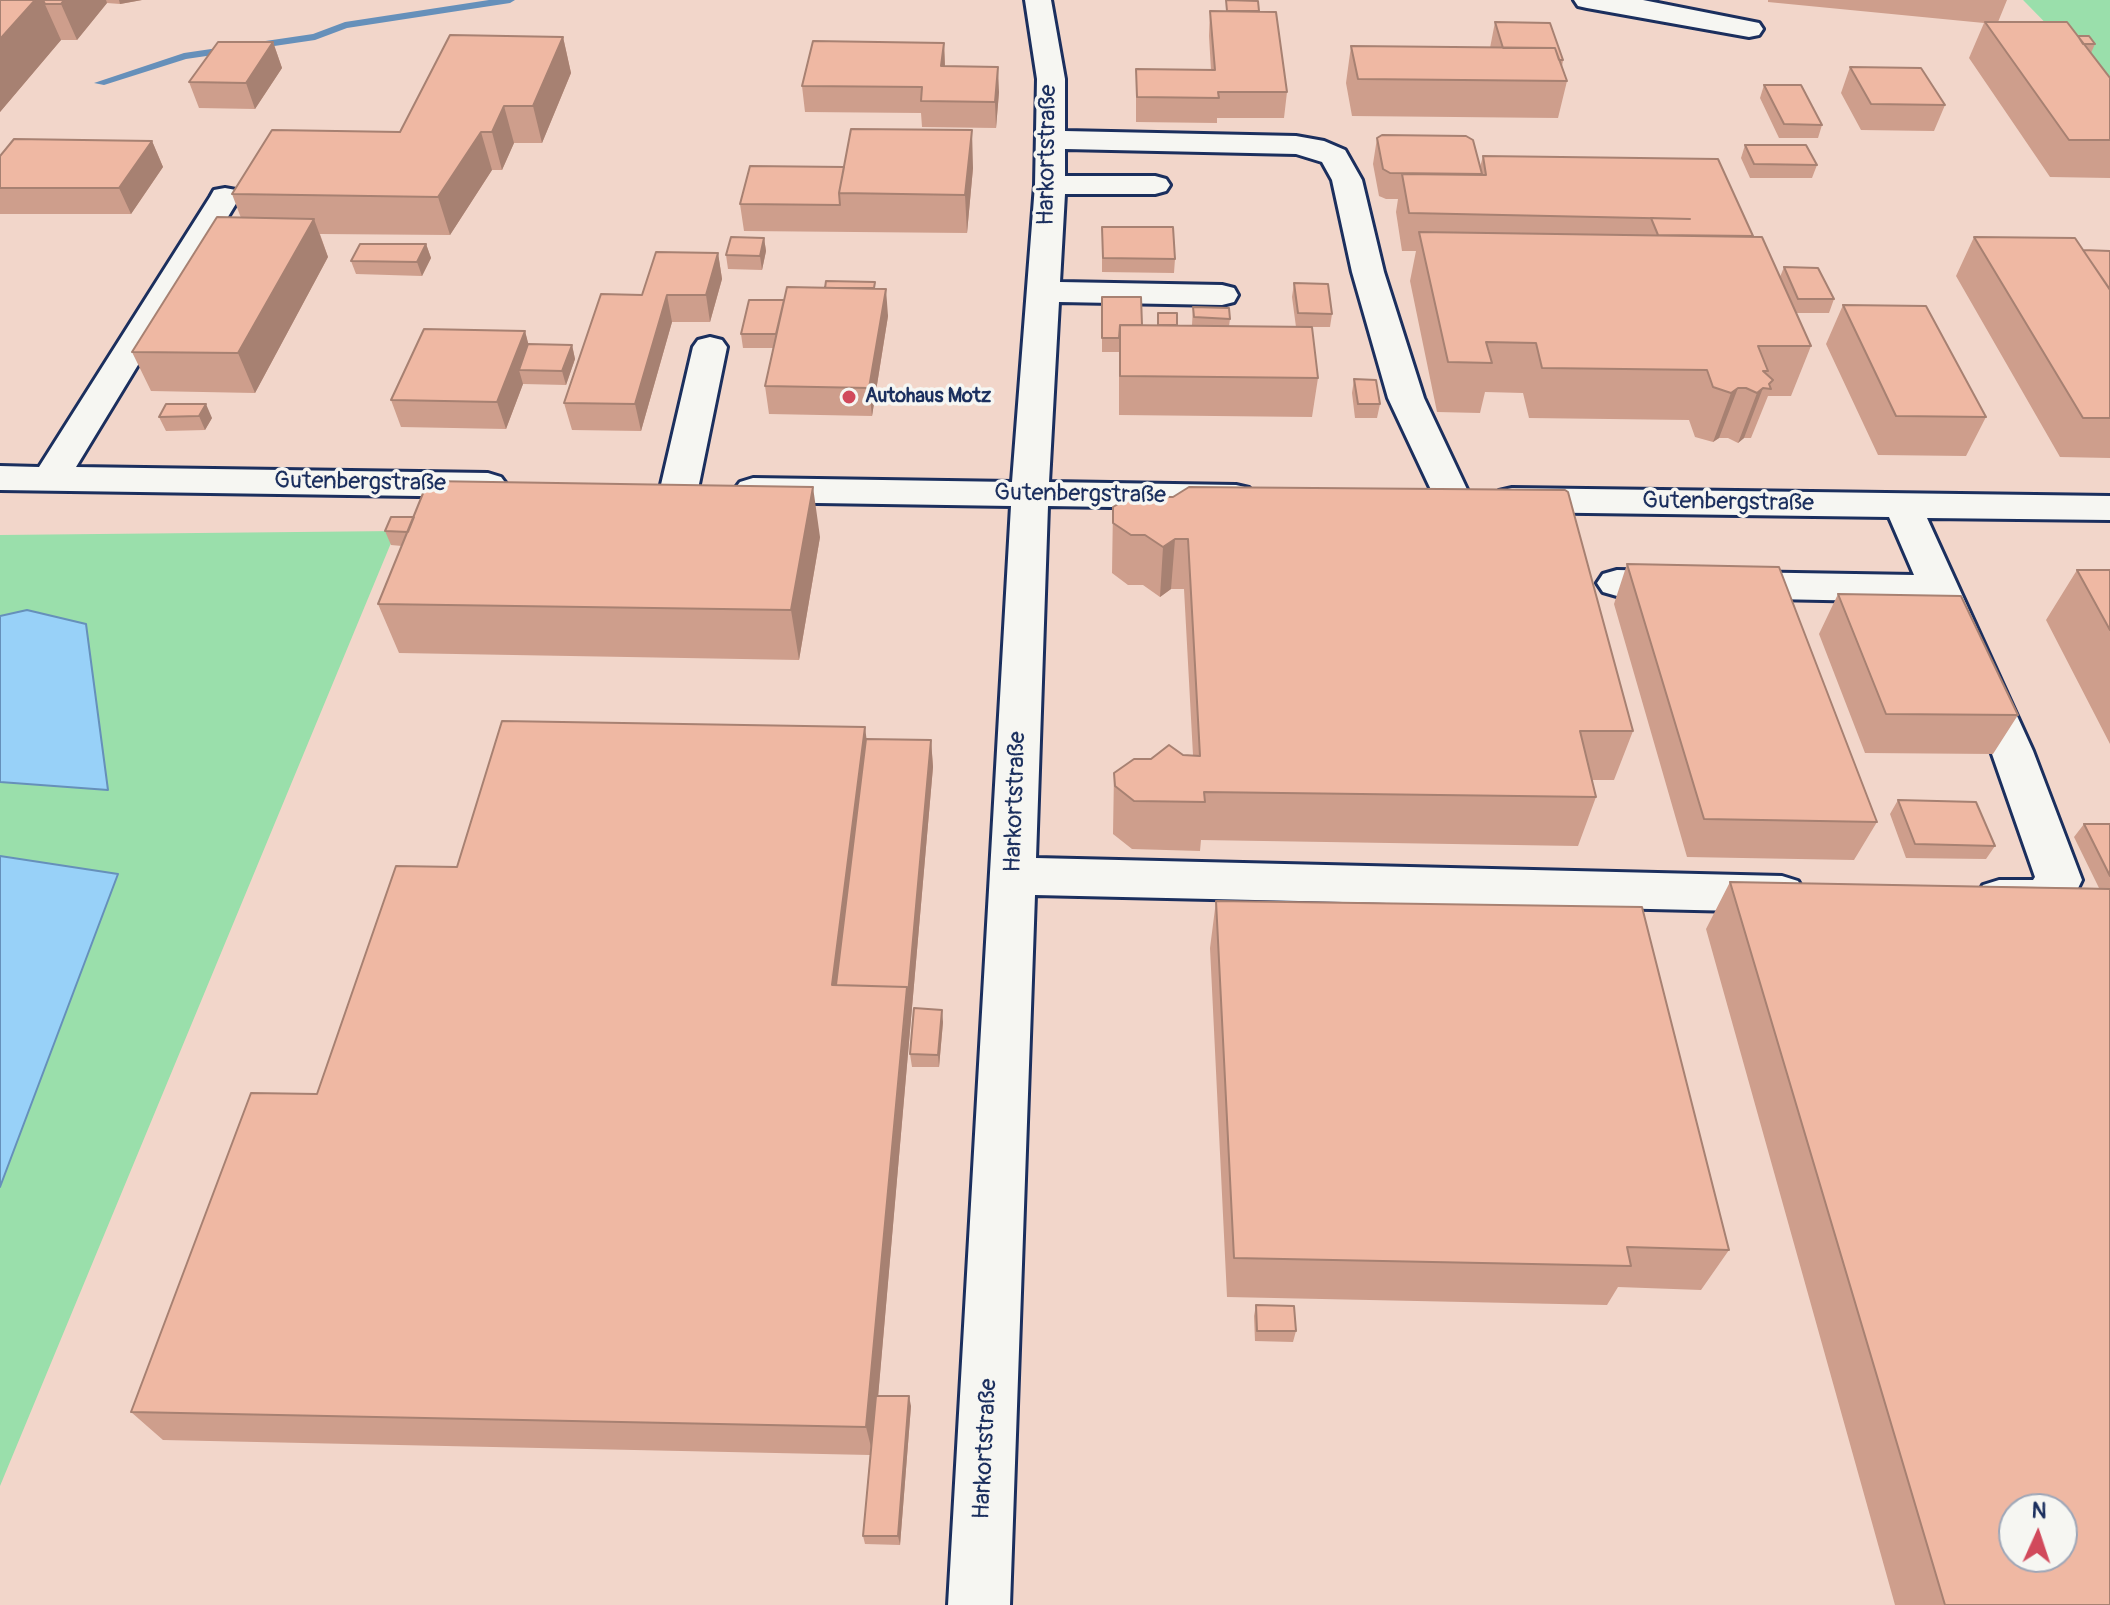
<!DOCTYPE html>
<meta charset="utf-8">
<style>
body{margin:0}
#map{position:relative;width:2110px;height:1605px;overflow:hidden;background:#f4e3da;font-family:Pangolin,sans-serif}
canvas{display:block}
.north{position:absolute;left:1998px;top:1493px;width:80px;height:80px;box-sizing:border-box;background:#f6f6f2;border:2px solid #9ea6b7;border-radius:50%;rotate:3deg;font-size:22px;font-weight:700;line-height:32px;text-align:center;color:#1b2f5e}
.north::after{content:'';display:block;margin:auto;width:28px;height:36px;background:#d1495b;clip-path:polygon(50% 0,100% 100%,50% 72%,0 100%)}
</style>
<div id="map">
<canvas width="2110" height="1605"></canvas>
<div class="north">N</div>
</div>
<script>
const ctx = document.querySelector('canvas').getContext('2d');
ctx.lineJoin = 'round';
function paint(path, color) {
  ctx.fillStyle = color;
  ctx.fill(path, 'evenodd');
}
function stroke(path, color, width, dash) {
  ctx.strokeStyle = color;
  ctx.lineWidth = width;
  ctx.lineCap = dash ? 'butt' : 'round';
  ctx.setLineDash(dash || []);
  ctx.stroke(path);
}
function label(font, color, halo, rows, align = 'center') {
  ctx.font = font + ' Pangolin,sans-serif';
  ctx.lineWidth = 7;
  ctx.setLineDash([]);
  ctx.textBaseline = 'middle';
  ctx.strokeStyle = halo;
  ctx.fillStyle = color;
  for (const [text, x, y, turn = 0] of rows) {
    ctx.save();
    ctx.translate(x, y);
    ctx.rotate((+turn || 0) * Math.PI / 180);
    ctx.textAlign = isNaN(turn) ? turn : align;
    if (halo) ctx.strokeText(text, 0, 0);
    ctx.fillText(text, 0, 0);
    ctx.restore();
  }
}
const built = new Path2D(`
 M0,0H2023L2110,89V1605H0ZM2014,1509H2062V1557H2014Z`);
const green = new Path2D(`
 M2023,0H2110V89Z
 M396,531L0,1486V535Z`);
const water = new Path2D(`
 M27,610L86,624L108,790L0,782V616Z
 M0,856L118,874L0,1187Z`);
const stream = new Path2D(`
 M489,0H515L510,3L347,28L315,40L186,59L104,85L94,83L184,53L313,34L345,22Z`);
const minor = new Path2D(`
 M1025,0H1051L1065,79V131L1296,136L1324,141L1345,150L1362,180L1384,272L1424,398L1472,500L1466,509L1453,512L1440,509L1388,398L1352,272L1332,180L1322,162L1296,154L1065,149V176H1155L1166,179L1170,185L1166,191L1155,194H1065L1060,282L1222,285L1234,288L1238,295L1234,302L1222,305L1059,302L1049,482L1236,485L1249,488L1255,497L1249,506L1236,509L1048,506L1036,858L1782,876L1798,881L1805,894L1798,907L1782,912L1035,895L1010,1605H948L1011,506L753,502L740,498L734,490L740,482L753,478L1012,482L1035,185L1037,79Z
 M1574,0H1643L1749,21L1759,23L1763,29L1759,35L1749,37L1587,8L1578,6Z
 M225,188L236,190L240,197L76,467L488,473L501,477L507,485L501,493L488,497L0,490V466L39,467L210,197L214,190Z
 M710,337L722,340L727,347L698,489L692,497L679,501L666,497L660,489L693,347L698,340Z
 M1512,488L2110,496V520L1927,518L2033,751L2082,880C2077,890 2070,906 2060,913C2041,925 2002,918 1983,911L1976,898L1983,885L1999,880H2033L2035,877L1991,751L1926,602L1617,596L1603,592L1597,583L1603,574L1617,570L1914,575L1889,517L1512,512L1499,509L1493,500L1499,491Z`);
const wall = new Path2D(`
 M0,0H142L120,4L107,3L77,40H61L0,112Z
 M1226,0L1259,11L1287,92L1284,118H1217V123L1136,122V69L1211,70L1209,36L1210,11H1226Z
 M1768,0H2007L1998,22L2078,36L2095,44L2091,53L2110,78V178L2050,177L1969,58L1984,23L1768,2Z
 M1495,22L1563,60L1562,67L1567,81L1558,118L1352,116L1346,83L1351,46L1490,48Z
 M563,37L571,73L542,143H514L502,170H492L450,235L320,234L328,257L255,393L151,391L132,352L241,218L232,194L400,132Z
 M273,42L282,68L255,109L199,108L189,82Z
 M944,43L945,66L999,92L996,128L922,127L921,113L805,112L802,86Z
 M1850,67L1945,105L1934,131L1861,130L1841,93Z
 M1764,85L1822,125L1818,138H1779L1760,98Z
 M1377,138L1480,167L1483,156L1753,236L1780,277L1784,267L1834,299L1829,313H1796L1811,346L1791,396H1768L1751,438H1744L1738,443L1728,438H1719L1713,442L1695,437L1689,420L1529,418L1523,393L1485,392L1480,413L1437,412L1410,281L1416,251H1402L1396,212L1398,199H1386L1379,196L1373,164Z
 M152,141L163,167L131,214H0V156Z
 M1745,145L1817,165L1812,178H1750L1741,158Z
 M973,168L967,233L744,231L740,204Z
 M1102,227L1175,259L1174,273L1102,272Z
 M1974,237L2083,250L2110,251V458L2060,457L1956,276Z
 M764,238L766,251L762,270L728,269L726,255Z
 M426,244L431,258L422,276L356,274L351,261Z
 M718,253L722,279L710,322H672L641,431L572,430L564,403L642,295Z
 M1294,283L1332,314L1330,327H1312L1318,378L1312,417L1119,415V352H1102V297L1142,325H1157L1158,313L1177,325H1192L1193,307L1230,319L1229,326L1296,327L1292,297Z
 M876,288L888,316L872,416L769,414L765,386L773,348H743L741,334L784,300Z
 M1843,305L1986,417L1966,456L1878,455L1826,344Z
 M525,331L528,344L572,345L575,359L566,385L523,384L506,429L401,427L391,400Z
 M1354,379L1380,404L1377,418H1355L1352,393Z
 M166,404L212,418L205,430L166,431L159,417Z
 M1113,507L1633,731L1614,780H1592L1596,797L1578,846L1201,840L1200,851L1132,849L1113,834L1114,773L1151,759L1183,755H1193L1184,589H1171L1160,597L1143,585H1128L1112,573Z
 M385,531L820,537L799,660L399,653L378,604L402,546L391,545Z
 M1627,564L1877,822L1854,860L1687,857L1614,604Z
 M2077,570H2110V744L2046,620Z
 M1838,594L2018,715L1993,754L1865,753L1819,634Z
 M866,739L931,740L933,767L878,1396L911,1406L900,1545L865,1544L863,1536L870,1455L163,1440L131,1412L317,1094L457,867Z
 M1898,800L1995,846L1986,859L1906,858L1890,814Z
 M2084,824H2110V1605H1895L1706,929L1730,882L2099,888L2074,837Z
 M1216,901L1729,1250L1701,1290L1618,1287L1607,1305L1227,1297L1210,948Z
 M943,1022L939,1067H912L910,1054Z
 M1256,1305L1296,1331L1293,1342L1255,1341L1254,1316Z`);
const shadedWall = new Path2D(`
 M35,0H43L61,40L0,112V39Z
 M64,0H106L107,3L77,40L61,4Z
 M119,0H142L120,4Z
 M563,37L571,73L542,143L533,106Z
 M273,42L282,68L255,109L246,83Z
 M944,43L945,68L941,66Z
 M998,67L999,92L996,128L995,102Z
 M504,106L514,143L502,170L492,132Z
 M972,130L973,168L967,233L965,195Z
 M481,132L492,170L450,235L438,197Z
 M152,141L163,167L131,214L119,188Z
 M314,219L328,257L255,393L238,353Z
 M764,238L766,251L762,270L760,256Z
 M426,244L431,258L422,276L417,262Z
 M718,253L722,279L710,322L706,295Z
 M886,289L888,316L872,416L869,388Z
 M667,295L672,322L641,431L635,404Z
 M525,331L532,358L519,370L523,384L506,429L497,402Z
 M572,345L575,359L566,385L562,371Z
 M1738,388L1719,438L1713,442L1731,393Z
 M1763,388L1744,438L1738,443L1757,393Z
 M206,404L212,418L205,430L199,416Z
 M813,487L820,537L799,660L791,610Z
 M1175,539L1171,589L1160,597L1163,547Z
 M865,727L870,766L842,997L832,985Z
 M931,740L933,767L873,1455L866,1427Z
 M942,1010L943,1022L939,1067L938,1055Z
 M909,1396L911,1406L900,1545L898,1536Z`);
const building = new Path2D(`
 M0,0H35L0,39Z
 M43,0H64L61,4H45Z
 M1226,0L1258,1L1259,11H1227Z
 M1210,11L1276,12L1287,92H1218L1219,98L1137,97L1136,69L1215,70Z
 M1495,22L1550,23L1563,60H1559L1555,48H1503Z
 M1985,22H2067L2110,78V140H2069Z
 M450,35L563,37L533,106H504L492,132H481L438,197L232,194L272,130L400,132Z
 M2078,36H2089L2095,44H2083Z
 M813,41L944,43L941,66L998,67L995,102L921,101L922,87L802,86Z
 M218,42H273L246,83L189,82Z
 M1351,46L1555,48L1567,81L1358,79Z
 M1850,67L1921,68L1945,105L1871,104Z
 M1764,85H1801L1822,125L1784,124Z
 M851,129L972,130L965,195L839,193Z
 M1382,135L1466,136L1473,140L1482,174L1390,173L1383,169L1377,138Z
 M14,139L152,141L119,188H0V156Z
 M1745,145H1806L1817,165L1754,164Z
 M1483,156L1718,159L1753,236L1658,235L1651,218L1690,219L1409,213L1402,174L1486,175Z
 M750,166L844,167L839,193L840,205L740,204Z
 M217,217L314,219L238,353L132,352Z
 M1102,227H1173L1175,259L1103,258Z
 M1419,232L1762,237L1811,346H1758L1768,371H1763L1773,380L1769,384L1771,389L1763,388L1757,393L1746,388H1738L1731,393L1713,387L1707,370L1542,368L1536,343L1486,342L1492,363L1448,362Z
 M731,237L764,238L760,256L726,255Z
 M1974,237L2075,238L2110,290V418H2083Z
 M360,244H426L417,262L351,261Z
 M2083,250L2110,251V288H2109Z
 M656,252L718,253L706,295H667L635,404L564,403L601,294L642,295Z
 M1784,267L1818,268L1834,299H1798Z
 M826,281L875,282L874,288H825Z
 M1294,283L1328,284L1332,314L1298,313Z
 M787,287L886,289L869,388L765,386Z
 M1102,297H1141L1142,325H1120L1119,338H1102Z
 M749,300H784L776,334H741Z
 M1843,305L1926,306L1986,417L1896,416Z
 M1193,307L1229,308L1230,319L1194,317Z
 M1158,313H1177V325H1158Z
 M1120,325L1312,327L1318,378L1120,376Z
 M424,329L525,331L497,402L391,400Z
 M528,344L572,345L562,371L519,370Z
 M1354,379L1376,380L1380,404H1358Z
 M166,404H206L199,416L159,417Z
 M428,481L813,487L791,610L378,604Z
 M1189,487L1565,490L1568,492L1633,731H1580L1596,797L1204,792L1205,802L1134,801L1115,786L1114,773L1134,759H1151L1169,745L1183,755L1200,756L1188,539H1175L1163,547L1145,535H1131L1113,523V507L1130,497H1173Z
 M391,517H414L408,532L385,531Z
 M1627,564L1779,567L1877,822L1704,819Z
 M2077,570H2110V630Z
 M1838,594L1961,596L2018,715L1886,714Z
 M502,721L865,727L832,985L907,987L866,1427L131,1412L251,1093L317,1094L396,866L457,867Z
 M866,739L931,740L908,995L907,987L836,985Z
 M1898,800L1976,802L1995,846L1915,844Z
 M2084,824H2110V876Z
 M1730,882L2110,889V1605H1945ZM2014,1509H2062V1557H2014Z
 M1216,901L1642,907L1729,1250L1627,1247L1631,1266L1234,1258Z
 M914,1008L942,1010L938,1055L910,1054Z
 M1256,1305L1294,1306L1296,1331H1257Z
 M876,1396H909L898,1536H863Z`);
const markers = [
 [849,397,8,"#d1495b"]
];
const farPoinames = [
 ["Autohaus Motz",865,397]
];
const streetNames = [
 ["Harkortstraße",1048,155,-89],
 ["Gutenbergstraße",360,483,1],
 ["Gutenbergstraße",1080,495,1],
 ["Gutenbergstraße",1728,503,1],
 ["Harkortstraße",1016,802,-88],
 ["Harkortstraße",986,1449,-87]
];
paint(built, '#f2d6ca');
paint(green, '#9adfab');
paint(water, '#98d1f8');
stroke(water, '#6690ba', 2);
paint(stream, '#6690ba');
stroke(minor, '#1b2f5e', 6);
paint(minor, '#f6f6f2');
paint(wall, '#ce9e8c');
paint(shadedWall, '#a78172');
paint(building, '#efb8a3');
stroke(building, '#a78172', 2);
for (const [x, y, r, color] of markers) {
  const dot = new Path2D();
  dot.arc(x, y, r, 0, 2 * Math.PI);
  ctx.fillStyle = color;
  ctx.fill(dot);
  stroke(dot, '#f6f6f2', 3);
}
label('bold 20px', '#1b2f5e', '#f6f6f2', farPoinames, 'left');
label('24px', '#1b2f5e', '#f6f6f2', streetNames);
</script>
